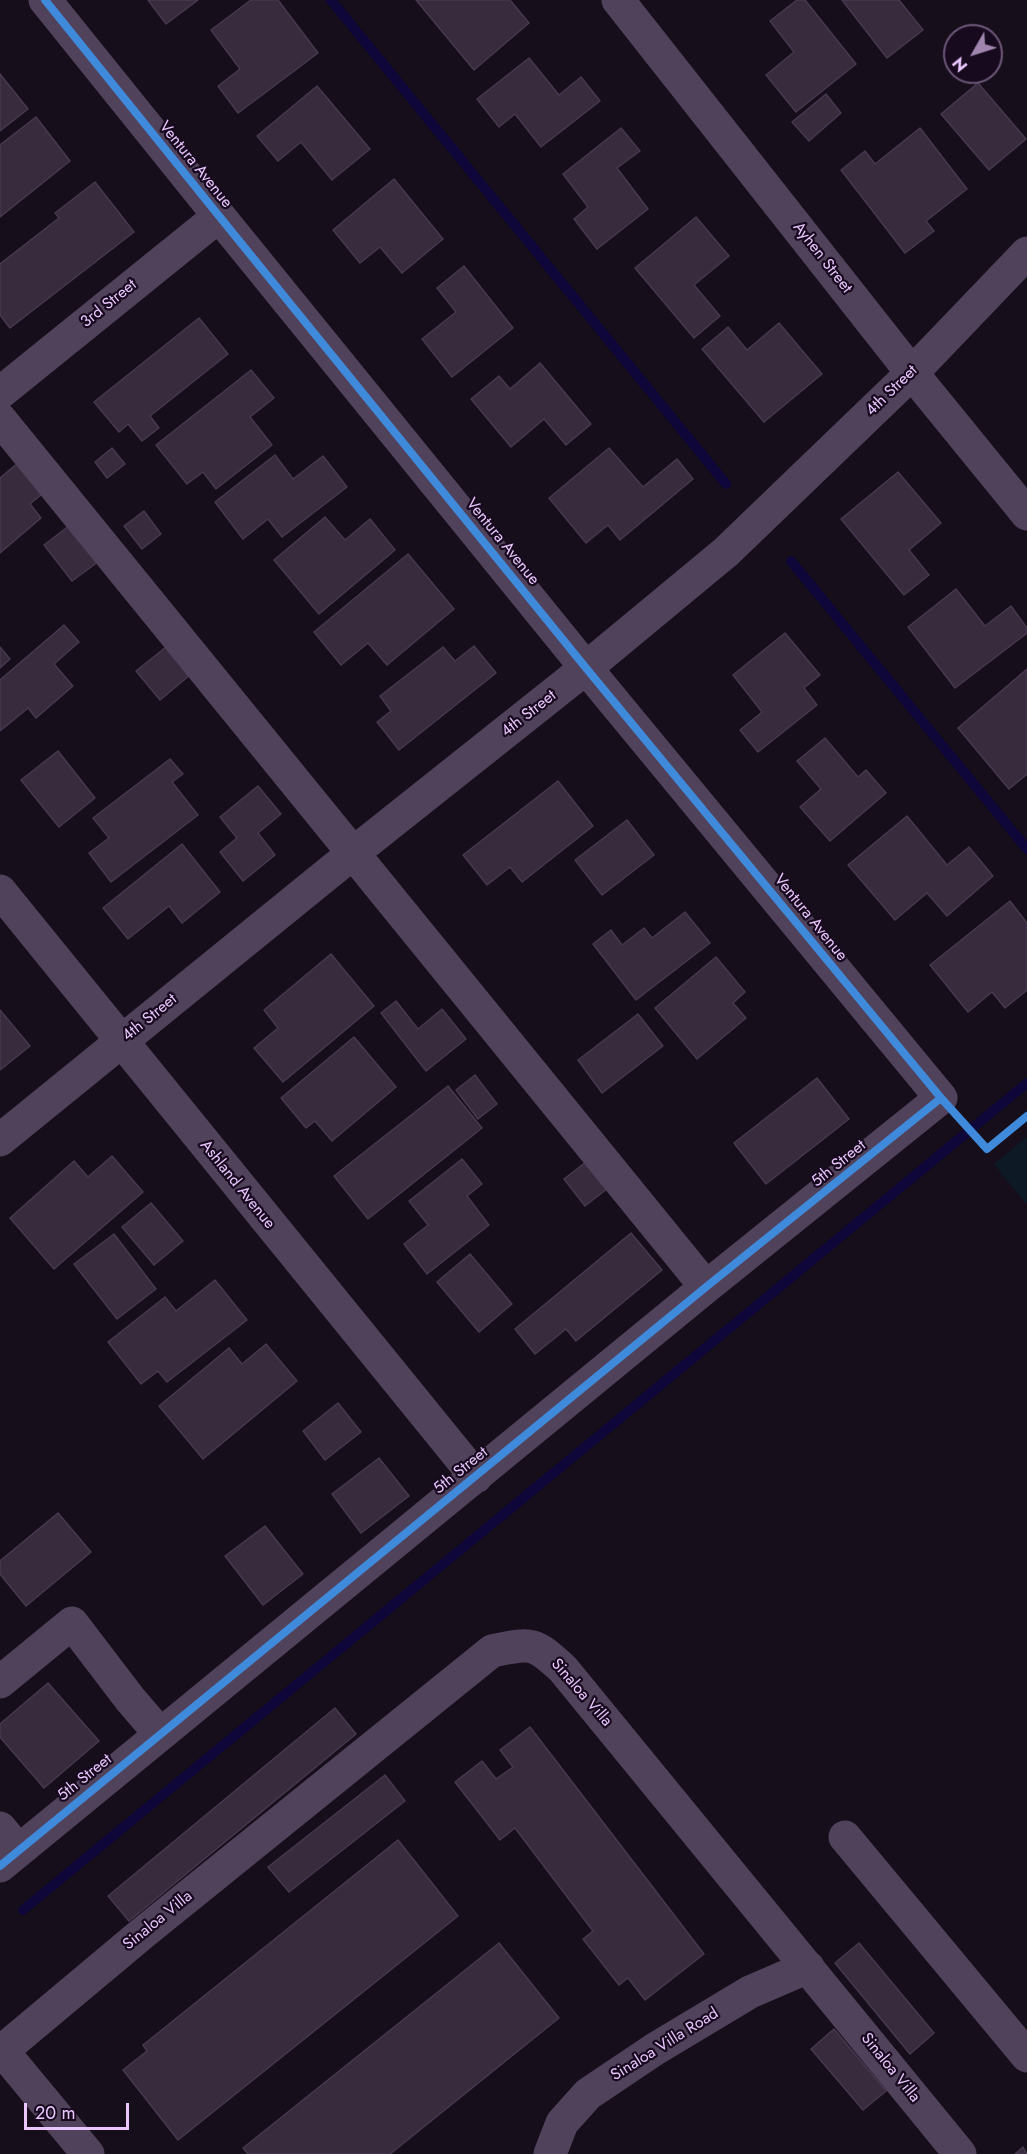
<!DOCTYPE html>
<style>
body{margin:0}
#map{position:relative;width:1027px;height:2154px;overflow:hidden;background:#160e1a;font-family:Jost,sans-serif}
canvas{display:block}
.north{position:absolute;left:943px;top:24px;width:60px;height:60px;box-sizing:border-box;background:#180a1e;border:2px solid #6c5678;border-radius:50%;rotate:231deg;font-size:16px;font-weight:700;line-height:24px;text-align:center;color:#eac7ff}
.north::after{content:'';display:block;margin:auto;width:21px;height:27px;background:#a086af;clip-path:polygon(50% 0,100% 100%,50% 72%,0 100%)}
.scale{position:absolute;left:24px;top:2103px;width:105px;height:27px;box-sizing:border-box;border:3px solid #eac7ff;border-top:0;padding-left:8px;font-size:18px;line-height:21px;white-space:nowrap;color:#eac7ff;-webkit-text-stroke:4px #180a1e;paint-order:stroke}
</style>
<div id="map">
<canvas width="1027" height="2154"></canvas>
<div class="north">N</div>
<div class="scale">20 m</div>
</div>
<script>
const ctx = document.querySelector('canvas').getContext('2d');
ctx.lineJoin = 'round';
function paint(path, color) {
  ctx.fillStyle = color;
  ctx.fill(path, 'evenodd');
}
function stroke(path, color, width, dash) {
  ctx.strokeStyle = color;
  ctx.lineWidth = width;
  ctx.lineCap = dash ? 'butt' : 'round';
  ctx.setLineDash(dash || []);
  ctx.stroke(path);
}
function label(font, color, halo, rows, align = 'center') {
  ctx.font = font + ' Jost,sans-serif';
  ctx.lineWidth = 4.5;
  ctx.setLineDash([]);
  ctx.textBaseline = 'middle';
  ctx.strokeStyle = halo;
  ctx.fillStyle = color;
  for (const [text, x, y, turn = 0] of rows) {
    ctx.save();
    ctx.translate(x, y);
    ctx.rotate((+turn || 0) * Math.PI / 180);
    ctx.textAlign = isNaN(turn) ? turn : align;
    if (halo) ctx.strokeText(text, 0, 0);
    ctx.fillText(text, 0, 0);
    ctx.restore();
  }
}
const green = new Path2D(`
 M1027,1137V1205L994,1164Z`);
const stream = new Path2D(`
 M331,0L726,484
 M791,561L1027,849
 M23,1910L1027,1083`);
const building = new Path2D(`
 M148,0H198L166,24Z
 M251,0H278L318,53L238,113L218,86L240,69L211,30Z
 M416,0H510L529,23L474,70Z
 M797,0H805L856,64L796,112L766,75L794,52L770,21Z
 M842,0H899L923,30L887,58Z
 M529,58L559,95L581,77L600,101L541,147L515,114L499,127L477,99Z
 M0,74L28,109L0,131Z
 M978,83L1026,139L989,170L941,114Z
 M317,86L370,149L332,180L301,142L278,161L257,136Z
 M826,94L841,113L809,141L792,122Z
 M36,117L70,161L0,217V145Z
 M621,128L640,151L617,168L648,209L597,249L574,219L588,207L563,174Z
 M920,128L967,189L926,221L934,231L905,253L841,170L865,151L875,164Z
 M394,179L443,239L402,273L380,247L360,263L333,230Z
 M95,182L134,232L10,328L0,315V264L59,218L55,213Z
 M696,217L729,256L694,285L720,316L694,338L635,268Z
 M464,266L513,328L452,377L422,339L456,312L437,288Z
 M199,318L228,354L150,416L159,428L142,441L128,424L119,432L94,402Z
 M779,323L822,374L764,422L702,349L728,327L747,350Z
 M540,363L591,424L566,445L544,419L511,447L471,399L499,376L510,389Z
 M251,370L274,398L250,417L272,445L216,489L203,472L187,484L156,445Z
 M112,448L125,464L107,478L95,462Z
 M609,448L643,487L677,459L693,479L620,540L608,525L586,543L549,498Z
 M275,455L293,479L323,456L347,487L282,537L268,519L243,539L215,502Z
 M24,458L49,488L30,504L41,518L0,553V478Z
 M898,472L941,523L909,550L929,575L904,595L841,519Z
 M144,511L161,534L142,549L124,526Z
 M325,517L345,540L370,519L395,550L319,614L274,560Z
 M74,522L102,559L72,581L44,545Z
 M408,554L454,609L387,665L368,643L341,665L314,632Z
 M956,589L985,626L1011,606L1027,628V633L955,688L908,627Z
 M64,625L79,642L54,664L73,686L36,718L28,708L0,731V680Z
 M785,633L820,675L804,688L817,705L758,752L740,730L762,712L733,675Z
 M474,646L496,673L399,750L377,722L391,711L380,696L443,647L455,661Z
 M0,647L10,659L0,668Z
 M166,647L190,675L160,700L136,671Z
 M1027,669V774L1009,789L958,728Z
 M825,738L858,777L866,770L886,793L830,841L800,807L821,789L797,761Z
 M58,751L95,798L59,827L21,780Z
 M170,759L183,774L172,782L198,815L111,882L89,853L109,838L93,818Z
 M558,781L593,826L522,882L510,867L487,885L463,855Z
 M258,786L281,814L258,833L275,855L243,881L220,852L237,838L220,817Z
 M907,816L947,865L969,847L993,876L947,916L927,893L895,920L848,865Z
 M627,820L654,855L602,895L575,860Z
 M182,844L220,892L182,923L169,906L128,939L103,908Z
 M1010,901L1027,923V990L1005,1008L992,992L968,1012L930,965Z
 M685,912L710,943L636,1000L593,944L611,930L622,945L644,928L652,938Z
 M331,954L374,1006L283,1082L254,1048L278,1028L264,1010Z
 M716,957L745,992L733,1003L746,1018L697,1059L655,1008Z
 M396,1001L418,1029L442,1009L466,1039L426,1071L381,1013Z
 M0,1010L30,1046L0,1070Z
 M638,1014L663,1046L602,1093L578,1060Z
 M354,1037L396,1087L332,1141L315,1121L306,1128L281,1098Z
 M475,1075L497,1104L478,1119L456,1090Z
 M817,1078L849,1119L766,1184L734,1143Z
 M448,1086L482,1128L368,1219L334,1176Z
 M112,1156L143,1192L54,1269L10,1218L74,1161L88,1177Z
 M591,1158L612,1185L585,1206L564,1179Z
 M462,1159L482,1184L467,1196L489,1225L427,1274L404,1244L428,1225L409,1201Z
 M151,1203L183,1241L154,1265L122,1227Z
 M631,1233L662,1270L576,1341L566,1329L535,1354L515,1329Z
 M114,1234L156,1289L117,1319L74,1264Z
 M470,1254L512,1304L479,1332L437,1282Z
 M215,1280L247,1320L167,1382L158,1371L141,1384L108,1342L165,1297L176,1311Z
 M266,1344L297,1381L203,1459L159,1406L229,1348L242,1364Z
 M338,1403L361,1432L325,1460L303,1431Z
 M379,1458L409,1496L361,1533L332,1494Z
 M58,1513L91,1552L26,1606L0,1574V1561Z
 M265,1526L303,1574L263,1605L225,1556Z
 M48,1683L99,1741L44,1788L0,1737V1724Z
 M335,1708L356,1734L129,1921L108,1896Z
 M530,1727L704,1954L645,2000L628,1978L619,1985L583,1939L593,1931L515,1828L500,1840L455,1782L482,1761L496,1779L513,1767L500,1750Z
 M385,1775L405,1801L289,1892L268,1867Z
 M398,1840L458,1916L178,2140L123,2070L147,2051L143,2045Z
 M499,1943L559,2018L390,2154H248L243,2148Z
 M859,1943L934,2033L910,2054L835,1963Z
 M834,2029L886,2091L863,2110L811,2049Z
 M1023,2147L1027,2154H1015Z`);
const minor = new Path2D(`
 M618,0L912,373L1027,514
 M0,393L219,216
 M0,419L706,1287
 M0,891L476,1477
 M0,1140L352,854L586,668L726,552L912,373L1027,253
 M0,1682L72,1623L130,1699L160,1734
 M0,1828L18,1850
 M845,1837L1027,2056
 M0,1866L706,1287L941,1098L586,668L219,216L45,0
 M0,2048L88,2154
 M3,2050L144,1932L492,1651C531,1643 533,1641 563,1669L960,2154
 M550,2154L562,2123L588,2094L655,2049L750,1992L808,1967`);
const cycleway = new Path2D(`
 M45,0L219,216L586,668L941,1098L987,1149L1027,1116
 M0,1866L706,1287L941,1098`);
const streetNames = [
 ["Ventura Avenue",195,165,51],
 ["Ayhen Street",822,258,52],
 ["3rd Street",109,304,-39],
 ["4th Street",892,391,-44],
 ["Ventura Avenue",502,542,51],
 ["4th Street",529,714,-38],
 ["Ventura Avenue",810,918,51],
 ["4th Street",150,1018,-39],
 ["5th Street",839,1164,-39],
 ["Ashland Avenue",237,1185,51],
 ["5th Street",461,1471,-39],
 ["Sinaloa Villa",581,1693,49],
 ["5th Street",85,1778,-39],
 ["Sinaloa Villa",158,1921,-39],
 ["Sinaloa Villa Road",665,2045,-32],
 ["Sinaloa Villa",890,2068,51]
];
paint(green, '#0e1926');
stroke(stream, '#0f0639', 10);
paint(building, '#372b3d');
stroke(building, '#47384f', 1.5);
stroke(minor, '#51425b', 33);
stroke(cycleway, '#408adc', 8);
label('16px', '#eac7ff', '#180a1e', streetNames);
</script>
